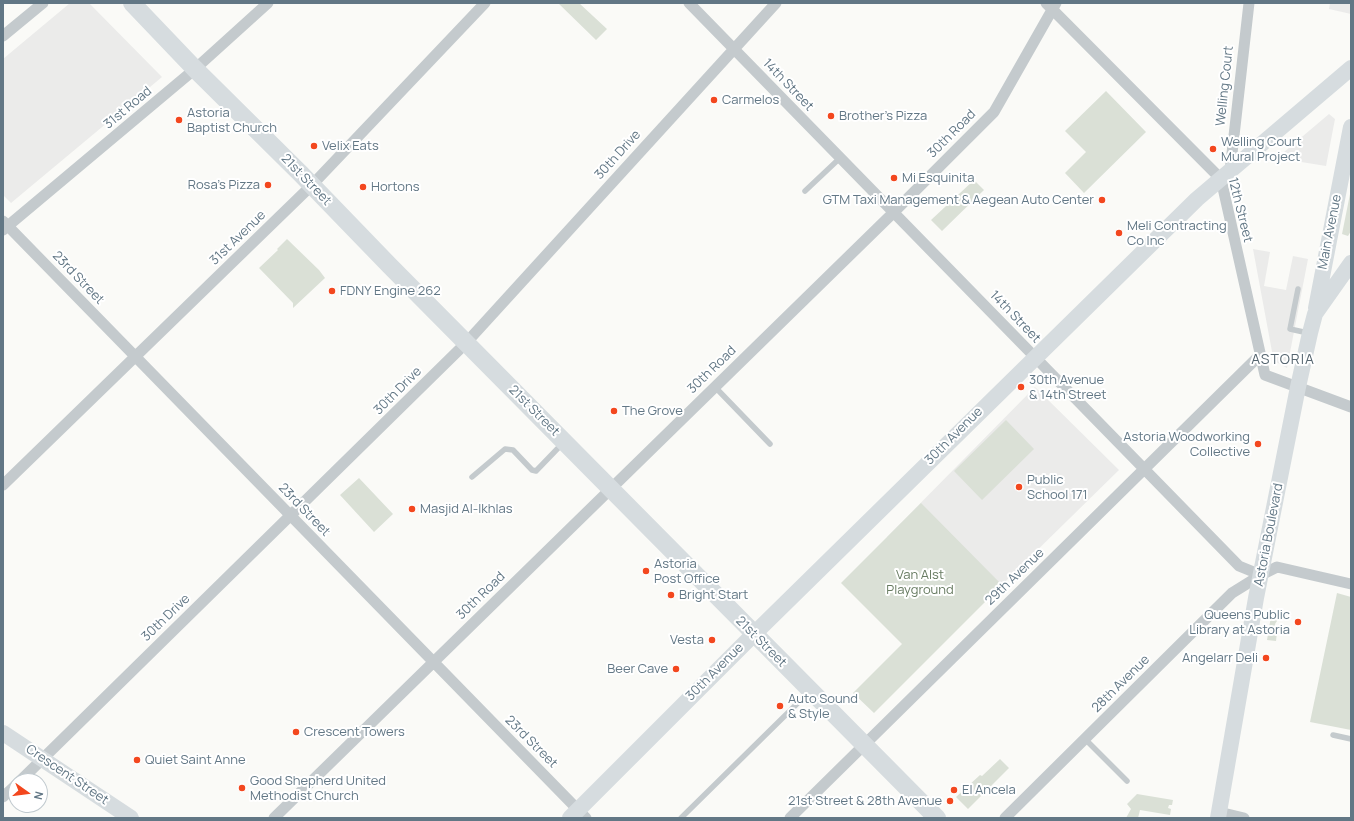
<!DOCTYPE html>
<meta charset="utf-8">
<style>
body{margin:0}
#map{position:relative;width:1354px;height:821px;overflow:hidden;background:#fafaf7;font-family:Manrope,sans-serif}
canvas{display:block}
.frame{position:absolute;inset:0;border:4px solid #627785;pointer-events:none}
.north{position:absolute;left:8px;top:773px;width:40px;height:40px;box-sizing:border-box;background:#fff;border:1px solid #c0c9ce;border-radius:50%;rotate:104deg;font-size:11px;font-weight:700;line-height:16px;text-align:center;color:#627785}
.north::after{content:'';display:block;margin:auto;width:14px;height:18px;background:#f3471e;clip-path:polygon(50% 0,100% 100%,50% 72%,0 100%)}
</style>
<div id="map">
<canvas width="1354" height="821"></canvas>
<div class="frame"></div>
<div class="north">N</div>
</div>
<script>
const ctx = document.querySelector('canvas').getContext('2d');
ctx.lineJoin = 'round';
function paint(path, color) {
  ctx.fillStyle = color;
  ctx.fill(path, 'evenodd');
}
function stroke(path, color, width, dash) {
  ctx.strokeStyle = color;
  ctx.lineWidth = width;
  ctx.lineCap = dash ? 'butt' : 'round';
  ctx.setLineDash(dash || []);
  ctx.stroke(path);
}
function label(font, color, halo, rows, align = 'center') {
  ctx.font = font + ' Manrope,sans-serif';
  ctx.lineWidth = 4;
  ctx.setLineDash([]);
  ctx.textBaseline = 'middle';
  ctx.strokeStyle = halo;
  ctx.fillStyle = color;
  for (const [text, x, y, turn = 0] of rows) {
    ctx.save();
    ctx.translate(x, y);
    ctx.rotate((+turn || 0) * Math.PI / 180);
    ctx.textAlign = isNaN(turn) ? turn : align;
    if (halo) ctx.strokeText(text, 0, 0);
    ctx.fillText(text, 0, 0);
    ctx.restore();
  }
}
const built = new Path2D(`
 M70,3H89L162,77L11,203L3,195V59Z
 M1330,3H1351V14L1329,9Z
 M1329,114L1335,119L1326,166L1277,158Z
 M1253,249L1270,252L1264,286L1286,290L1293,256L1308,259L1287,368L1276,362L1273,357Z
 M1035,387L1119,470L967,619L887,537Z`);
const green = new Path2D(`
 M558,3H579L607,29L596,40Z
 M1106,91L1146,132L1084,193L1065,173L1086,152L1065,131Z
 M974,180L984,190L942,231L931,220Z
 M1351,189V231L1348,236L1342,234Z
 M287,239L319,270L325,278L293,308V303L259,268L278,250L277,249Z
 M1006,420L1034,449L982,500L954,471Z
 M359,478L393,514L374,532L340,495Z
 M921,503L1002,585L874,713L853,693L902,644L841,583Z
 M1337,593L1351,597V730L1310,722Z
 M1271,616L1279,618L1275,624L1277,632L1276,641L1267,640Z
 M1000,759L1009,768L968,809L956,797L980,775L982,776Z
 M1137,794L1173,800L1172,805H1169L1168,808L1171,809L1170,815L1140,810L1138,818H1126L1131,809L1127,804Z`);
const lane = new Path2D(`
 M805,191L840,158
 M1298,289L1290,329L1308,333
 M715,387L770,444
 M472,477L505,449L513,450L532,470L536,471L562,444
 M1333,735L1351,739
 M1085,739L1127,781
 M681,818L809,692`);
const street = new Path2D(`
 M689,3L1239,566L1261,575
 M1046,3L1221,179L1265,375L1351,407
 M3,36L43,3
 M1230,171L1249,3
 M3,221L586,818
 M3,230L195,69L268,3
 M3,485L312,185L485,3
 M20,781L466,343L776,3
 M3,797L16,785
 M1219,812L1244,818
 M274,818L893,213L994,112L1056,3
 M790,818L1259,356
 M1005,818L1232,593L1261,575L1277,567L1351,584`);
const secondary = new Path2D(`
 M1316,308L1351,127
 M3,733L131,818
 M570,818L754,634L1197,199L1351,68
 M1218,818L1256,598L1298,387L1310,333L1315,314L1351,263`);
const primary = new Path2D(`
 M132,3L195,69L301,174L389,265L937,818`);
const markers = [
 [714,100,4,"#f3471e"],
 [831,116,4,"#f3471e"],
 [179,120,4,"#f3471e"],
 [314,146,4,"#f3471e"],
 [1213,149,4,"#f3471e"],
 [894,178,4,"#f3471e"],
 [268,185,4,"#f3471e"],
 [363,187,4,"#f3471e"],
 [1102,200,4,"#f3471e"],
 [1119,233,4,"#f3471e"],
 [332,291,4,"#f3471e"],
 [1021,387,4,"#f3471e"],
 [614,411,4,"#f3471e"],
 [1258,444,4,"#f3471e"],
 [1019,487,4,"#f3471e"],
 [412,509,4,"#f3471e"],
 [646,571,4,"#f3471e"],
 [671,595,4,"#f3471e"],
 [1298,622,4,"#f3471e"],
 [712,640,4,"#f3471e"],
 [1266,658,4,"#f3471e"],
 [676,669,4,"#f3471e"],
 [780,706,4,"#f3471e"],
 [296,732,4,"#f3471e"],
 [137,760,4,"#f3471e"],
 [242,788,4,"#f3471e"],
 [954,790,4,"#f3471e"],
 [950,801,4,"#f3471e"]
];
const streetNames = [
 ["14th Street",788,85,46],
 ["Welling Court",1225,86,-84],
 ["31st Road",128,108,-40],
 ["30th Road",952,134,-45],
 ["30th Drive",618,155,-48],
 ["21st Street",306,180,46],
 ["12th Street",1240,210,76],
 ["Main Avenue",1330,232,-79],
 ["31st Avenue",238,238,-44],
 ["23rd Street",78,278,46],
 ["14th Street",1015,317,46],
 ["30th Road",712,370,-44],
 ["30th Drive",398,391,-45],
 ["21st Street",534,411,45],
 ["30th Avenue",954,436,-45],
 ["23rd Street",304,510,46],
 ["Astoria Boulevard",1269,535,-79],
 ["29th Avenue",1015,577,-44],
 ["30th Road",481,596,-44],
 ["30th Drive",166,618,-44],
 ["21st Street",761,642,45],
 ["30th Avenue",715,672,-45],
 ["28th Avenue",1121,684,-45],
 ["23rd Street",531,742,45],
 ["Crescent Street",67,775,34]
];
const poiNames = [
 ["Carmelos",722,100],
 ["Astoria",187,113],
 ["Baptist Church",187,128],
 ["Brother’s Pizza",839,116],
 ["Welling Court",1221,142],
 ["Mural Project",1221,157],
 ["Velix Eats",322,146],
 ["Mi Esquinita",902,178],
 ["Rosa’s Pizza",260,185,"right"],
 ["Hortons",371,187],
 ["GTM Taxi Management & Aegean Auto Center",1094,200,"right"],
 ["Meli Contracting",1127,226],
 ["Co Inc",1127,241],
 ["FDNY Engine 262",340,291],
 ["30th Avenue",1029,380],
 ["& 14th Street",1029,395],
 ["The Grove",622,411],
 ["Astoria Woodworking",1250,437,"right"],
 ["Collective",1250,452,"right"],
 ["Public",1027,480],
 ["School 171",1027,495],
 ["Masjid Al-Ikhlas",420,509],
 ["Astoria",654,564],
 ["Post Office",654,579],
 ["Bright Start",679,595],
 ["Queens Public",1290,615,"right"],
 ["Library at Astoria",1290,630,"right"],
 ["Vesta",704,640,"right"],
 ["Angelarr Deli",1258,658,"right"],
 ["Beer Cave",668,669,"right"],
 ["Auto Sound",788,699],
 ["& Style",788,714],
 ["Crescent Towers",304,732],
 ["Quiet Saint Anne",145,760],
 ["Good Shepherd United",250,781],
 ["Methodist Church",250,796],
 ["El Ancela",962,790],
 ["21st Street & 28th Avenue",942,801,"right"]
];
const parkNames = [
 ["Van Alst",920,575],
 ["Playground",920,590]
];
const neighbourhoodNames = [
 ["ASTORIA",1283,360]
];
paint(built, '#ebebea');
paint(green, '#dae0d6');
stroke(lane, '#c4cacd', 5.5);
stroke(street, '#c4cacd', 11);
stroke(secondary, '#d6dcdf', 16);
stroke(primary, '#d6dcdf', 18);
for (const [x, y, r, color] of markers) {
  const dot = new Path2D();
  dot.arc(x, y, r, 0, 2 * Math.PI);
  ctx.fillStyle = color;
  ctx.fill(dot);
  stroke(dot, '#fff', 1.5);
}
label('13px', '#627785', '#fff', streetNames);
label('13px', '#627785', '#fff', poiNames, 'left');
label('13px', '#677b61', '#fff', parkNames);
ctx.letterSpacing = '1px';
label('14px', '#55656f', '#fff', neighbourhoodNames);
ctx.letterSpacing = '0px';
</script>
